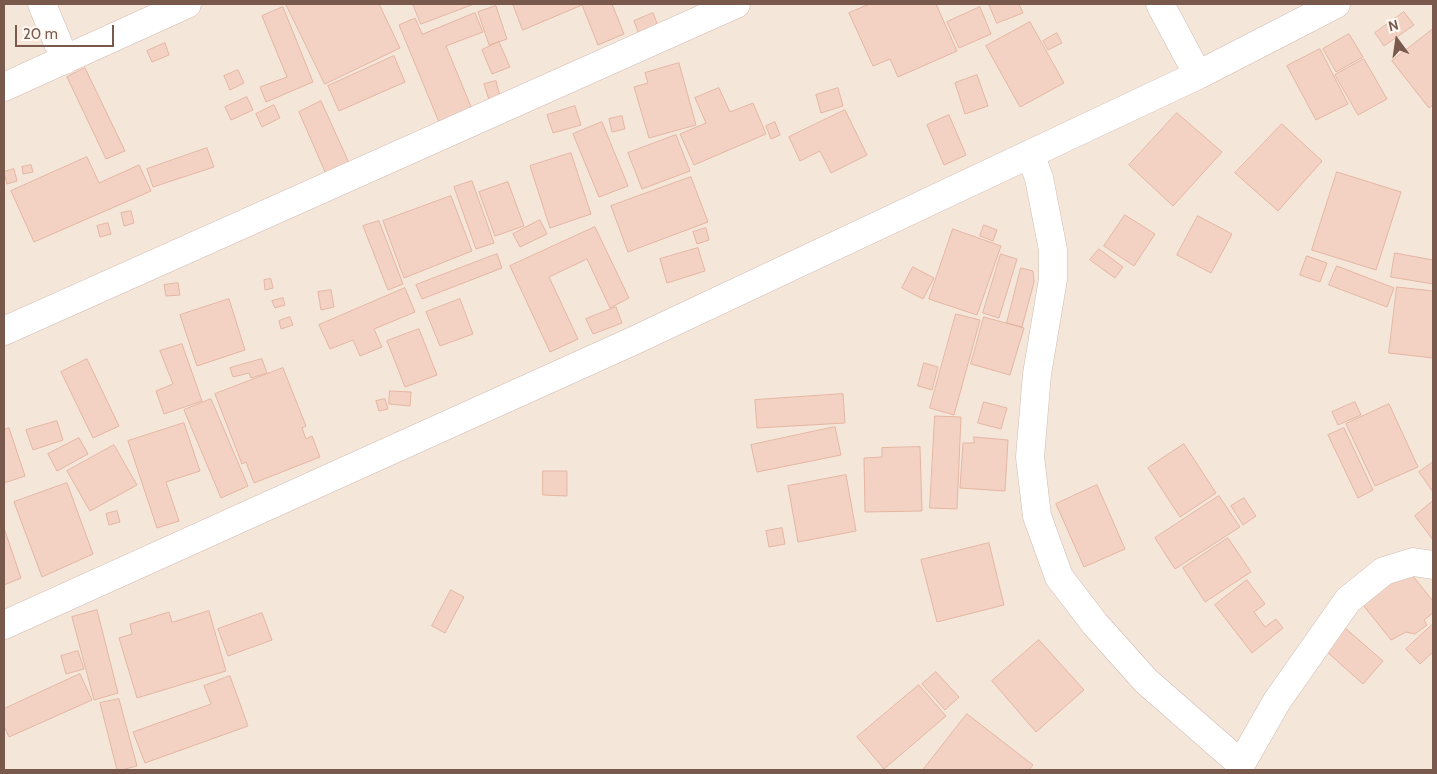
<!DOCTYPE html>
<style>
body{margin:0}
#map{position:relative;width:1437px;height:774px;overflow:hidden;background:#fdf5ec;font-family:Cabin,sans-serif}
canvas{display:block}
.frame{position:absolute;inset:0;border:5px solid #7a594d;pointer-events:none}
.north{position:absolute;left:1372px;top:15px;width:50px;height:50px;-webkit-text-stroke:4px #fff9f3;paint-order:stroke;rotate:346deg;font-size:14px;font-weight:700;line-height:20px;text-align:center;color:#7a594d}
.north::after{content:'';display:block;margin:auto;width:18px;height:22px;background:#7a594d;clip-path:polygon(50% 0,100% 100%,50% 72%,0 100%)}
.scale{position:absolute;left:15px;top:25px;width:99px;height:22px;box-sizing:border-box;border:2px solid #7a594d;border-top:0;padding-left:6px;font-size:15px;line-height:18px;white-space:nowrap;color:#7a594d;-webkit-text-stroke:4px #fff9f3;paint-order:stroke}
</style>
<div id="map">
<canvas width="1437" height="774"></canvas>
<div class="frame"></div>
<div class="north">N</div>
<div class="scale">20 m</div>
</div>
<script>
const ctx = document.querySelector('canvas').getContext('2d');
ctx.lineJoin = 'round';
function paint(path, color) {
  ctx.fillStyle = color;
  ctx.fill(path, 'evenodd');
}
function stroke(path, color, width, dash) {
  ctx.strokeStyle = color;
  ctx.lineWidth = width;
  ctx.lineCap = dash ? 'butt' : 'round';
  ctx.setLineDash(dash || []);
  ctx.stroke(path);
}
const residential = new Path2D(`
 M4,4H1433V770H4Z`);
const building = new Path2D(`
 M286,4H379L400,48L325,84Z
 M413,4H474L421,24Z
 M513,4H612L624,34L598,45L582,5L523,30Z
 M870,4H936L957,51L898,77L890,59L873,66L849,13Z
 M989,4H1019L1023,13L997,23Z
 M496,6L507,39L489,45L478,12Z
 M283,7L313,82L266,102L260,87L287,77L262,16Z
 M980,7L991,34L959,48L947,22Z
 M1404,12L1414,25L1384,46L1375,33Z
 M475,13L483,32L446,46L474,114L441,127L399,25L415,18L422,34Z
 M653,13L658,26L639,34L634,21Z
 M1030,22L1064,83L1020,107L986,46Z
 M1433,29V105L1429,108L1392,61Z
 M1057,33L1062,43L1048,50L1043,41Z
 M1349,34L1363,57L1336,72L1323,49Z
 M499,42L510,67L492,74L482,50Z
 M165,43L169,55L152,62L147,51Z
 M1320,49L1348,104L1316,120L1287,66Z
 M394,56L405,82L339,111L328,86Z
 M1364,59L1387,99L1358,115L1335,75Z
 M679,63L696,125L649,138L634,87L648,83L645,73Z
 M85,68L125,151L106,159L67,77Z
 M238,70L244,83L230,90L224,76Z
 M977,75L988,106L965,114L955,83Z
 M496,81L501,100L490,103L484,84Z
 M719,88L730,112L753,103L766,134L694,165L680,134L706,123L695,98Z
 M838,88L843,106L821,113L816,95Z
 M247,97L253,110L231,120L225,107Z
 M321,101L349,163L326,174L299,112Z
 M274,105L280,118L262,127L256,114Z
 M575,106L581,125L553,133L547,115Z
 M845,110L867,155L831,173L820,151L800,161L789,137Z
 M1177,113L1222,152L1173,206L1129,165Z
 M949,115L966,155L944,165L927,125Z
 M622,116L625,129L612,132L609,119Z
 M602,122L628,186L599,197L573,134Z
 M775,122L780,135L771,139L766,126Z
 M1282,124L1322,161L1278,211L1235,173Z
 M676,135L690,171L642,189L628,153Z
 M207,148L214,167L153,187L147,169Z
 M571,153L591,214L550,228L530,166Z
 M87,157L99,183L139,165L151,191L34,242L11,191Z
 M31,165L33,172L23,174L22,167Z
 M14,169L17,181L7,184L4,172Z
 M1337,172L1401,192L1376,270L1312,250Z
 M691,177L708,222L628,252L611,206Z
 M472,181L494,243L476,249L454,187Z
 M508,182L524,226L495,236L479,192Z
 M451,196L472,251L404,278L383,221Z
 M131,211L134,223L124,226L121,213Z
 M1125,215L1155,234L1134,266L1104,246Z
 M1198,216L1232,234L1211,273L1177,255Z
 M540,220L547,234L520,247L513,234Z
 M379,221L403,284L388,290L363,226Z
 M108,223L111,234L100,237L97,226Z
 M984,225L997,230L993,241L980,236Z
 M595,227L629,298L610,308L587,259L549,277L578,339L550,352L510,266Z
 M706,228L709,240L697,244L693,232Z
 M953,229L1001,246L977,315L929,299Z
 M698,248L705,271L667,283L660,259Z
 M1099,249L1123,267L1115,278L1090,260Z
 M1395,253L1433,260V284L1391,277Z
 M497,254L502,268L422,299L416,285Z
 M1001,254L1017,259L999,318L983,313Z
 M1307,256L1327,263L1320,282L1300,275Z
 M1337,266L1394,288L1387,307L1329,285Z
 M913,267L934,278L923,299L902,288Z
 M1021,268L1033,271L1034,282L1022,327L1007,323Z
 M271,279L273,288L265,290L264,280Z
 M178,283L180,295L166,296L164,285Z
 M1397,287L1433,291V358L1389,353Z
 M405,288L415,312L374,329L382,347L360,356L353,340L330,349L319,325Z
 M331,290L334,307L321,310L318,292Z
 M283,298L285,305L275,308L272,301Z
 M229,299L245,350L197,366L180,315Z
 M460,299L473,334L440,346L426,312Z
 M616,307L622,323L593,334L586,319Z
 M956,314L980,320L954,415L930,408Z
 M290,317L293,325L281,329L279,321Z
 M984,317L1024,328L1010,375L971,364Z
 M419,329L437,375L405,387L387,341Z
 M182,344L202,401L164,414L156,391L173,384L160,351Z
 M87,359L119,426L93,438L61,372Z
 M262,359L267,373L251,378L249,373L233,377L230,368Z
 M924,363L938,367L932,390L918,386Z
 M283,368L306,426L302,428L306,439L312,436L320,457L254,483L246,462L242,464L215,394Z
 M390,391L411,392L410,406L389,404Z
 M843,394L845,423L757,428L755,400Z
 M211,399L248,486L221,498L184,410Z
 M385,399L388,409L379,411L376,401Z
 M984,402L1007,408L1001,429L978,423Z
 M1355,402L1361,415L1338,425L1332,412Z
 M1389,404L1418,467L1375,486L1346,424Z
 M935,416L961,417L957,509L930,508Z
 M57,421L63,440L33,450L26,430Z
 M184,423L200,471L166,482L179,521L157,528L128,441Z
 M835,427L841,455L757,472L751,445Z
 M9,428L25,476L4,483V430Z
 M1344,428L1373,490L1358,498L1328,435Z
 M974,437L1008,440L1005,491L960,488L963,443H974Z
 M79,438L88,454L57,471L48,454Z
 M1184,444L1216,493L1180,517L1148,468Z
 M114,445L137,485L90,511L67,471Z
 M920,447L922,511L865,512L864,458L882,457V448Z
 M1433,462V492L1419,472Z
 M543,471H567V496L543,495Z
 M846,475L856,531L798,542L788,486Z
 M67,483L93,554L42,577L14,502Z
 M1097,485L1125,549L1084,567L1056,504Z
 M1219,496L1240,527L1175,569L1155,538Z
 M1244,498L1256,516L1243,525L1231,506Z
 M1433,501V540L1415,516Z
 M117,511L120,522L109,525L106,514Z
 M4,528L21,578L4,585Z
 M782,528L785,544L769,547L766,531Z
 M1228,538L1251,572L1205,602L1183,568Z
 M989,543L1004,605L937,622L921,560Z
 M1408,570L1433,601V613L1424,620L1427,625L1415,634L1406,632L1391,640L1363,605Z
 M1247,580L1265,604L1254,612L1265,627L1276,619L1283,628L1252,653L1215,605Z
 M451,590L464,597L445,633L432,626Z
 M97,610L118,693L94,700L72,617Z
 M209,611L226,671L137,698L119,638L132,634L130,624L169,612L172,622Z
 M262,613L272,640L228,656L218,629Z
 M1433,624V652L1420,664L1406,649Z
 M1345,628L1383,661L1363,684L1326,651Z
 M1039,640L1084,690L1036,732L992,681Z
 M78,651L84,669L66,674L61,656Z
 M936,672L959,697L945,710L922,684Z
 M80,674L92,700L9,737L4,726V709Z
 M230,676L248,726L145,763L133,732L211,704L204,686Z
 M919,685L946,716L884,769L857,737Z
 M119,699L137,766L121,770H117L100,703Z
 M967,714L1033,765L1029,770H923Z`);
const minor = new Path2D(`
 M42,4L65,60
 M1160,4L1198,75
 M4,87L187,4
 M1030,154L1039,178L1053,250V279L1037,374L1030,457L1037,516L1059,577L1095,624L1146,681L1241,764
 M4,331L736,4
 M4,625L633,341L1198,75L1336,4
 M1240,770L1241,764L1277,701L1348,600L1384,571L1413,562L1433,565`);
paint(residential, '#f5e6da');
paint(building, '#f3d2c3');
stroke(building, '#e5b6a3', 1);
stroke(minor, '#d1bbb0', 29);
stroke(minor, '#fff', 28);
</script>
